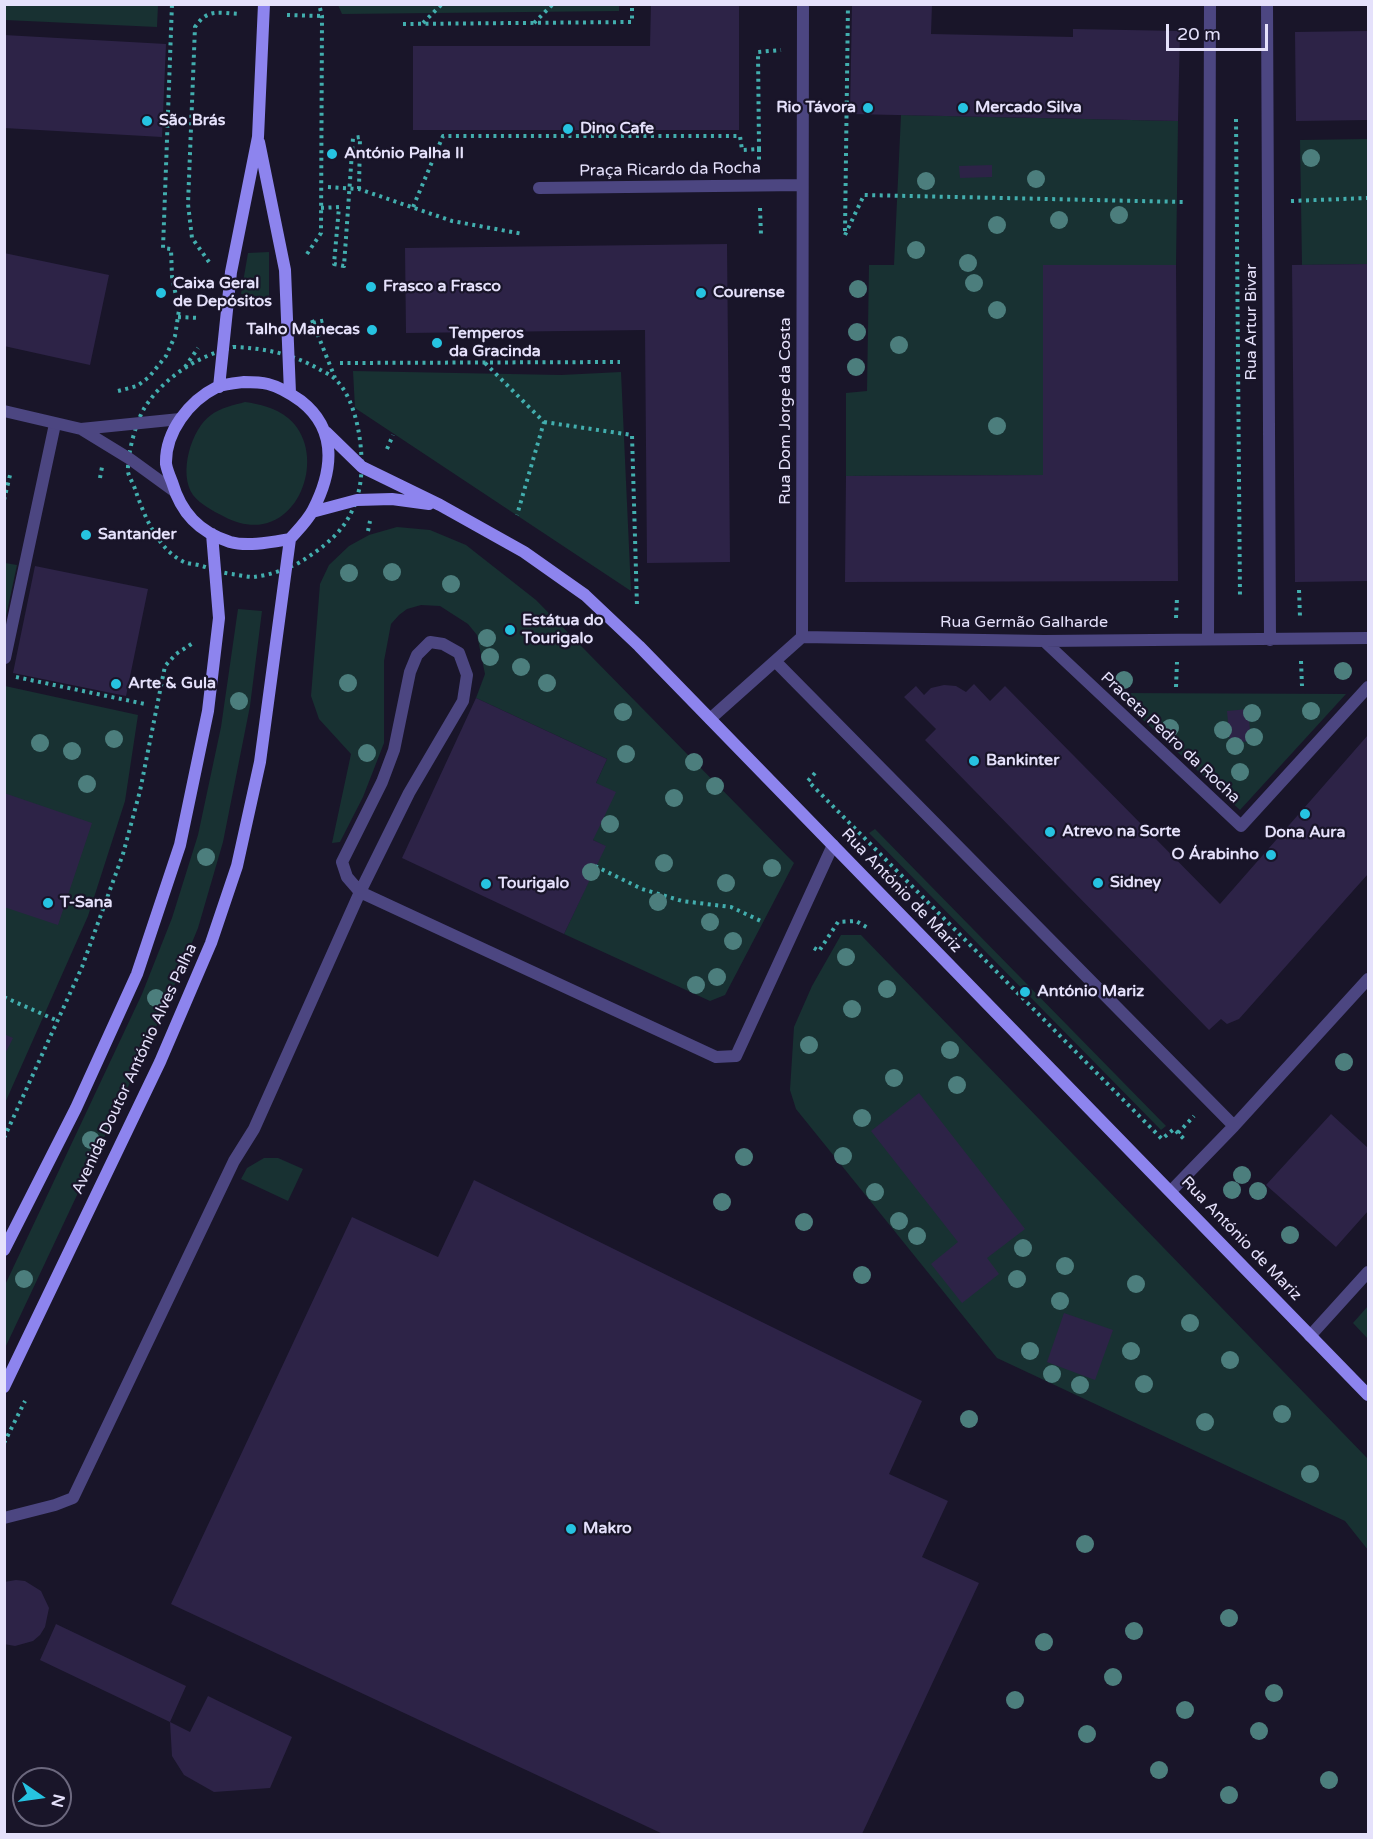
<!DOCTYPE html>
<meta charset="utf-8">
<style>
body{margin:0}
#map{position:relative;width:1373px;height:1839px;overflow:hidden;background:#191529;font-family:"Varela Round",sans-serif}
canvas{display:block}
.frame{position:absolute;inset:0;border:6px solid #e5e1fb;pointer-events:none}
.north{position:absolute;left:12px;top:1767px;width:60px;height:60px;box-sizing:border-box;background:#191529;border:2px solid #6b677d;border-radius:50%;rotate:103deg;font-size:16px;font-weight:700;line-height:24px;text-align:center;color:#e5e1fb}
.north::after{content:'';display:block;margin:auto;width:21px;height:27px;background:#26c3e1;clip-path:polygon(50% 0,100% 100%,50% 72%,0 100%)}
.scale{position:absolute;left:1166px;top:24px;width:102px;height:27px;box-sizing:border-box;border:3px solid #e5e1fb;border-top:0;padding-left:8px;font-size:18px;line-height:21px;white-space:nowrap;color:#e5e1fb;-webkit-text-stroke:4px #191529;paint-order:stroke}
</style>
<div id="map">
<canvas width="1373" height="1839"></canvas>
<div class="frame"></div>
<div class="north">N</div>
<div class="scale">20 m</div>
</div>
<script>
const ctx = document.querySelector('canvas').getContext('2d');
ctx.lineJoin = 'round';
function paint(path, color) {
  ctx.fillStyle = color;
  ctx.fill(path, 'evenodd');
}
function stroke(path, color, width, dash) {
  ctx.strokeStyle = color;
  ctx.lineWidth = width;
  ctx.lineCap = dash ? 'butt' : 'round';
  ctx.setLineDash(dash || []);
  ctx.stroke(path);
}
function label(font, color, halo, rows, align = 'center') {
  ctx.font = font + ' "Varela Round",sans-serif';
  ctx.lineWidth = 4.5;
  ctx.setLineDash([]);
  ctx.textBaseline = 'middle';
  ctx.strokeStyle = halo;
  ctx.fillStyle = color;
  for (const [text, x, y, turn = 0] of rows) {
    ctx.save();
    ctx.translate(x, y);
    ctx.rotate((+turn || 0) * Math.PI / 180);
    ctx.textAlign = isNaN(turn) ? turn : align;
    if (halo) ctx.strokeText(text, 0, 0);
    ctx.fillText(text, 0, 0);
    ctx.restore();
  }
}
const green = new Path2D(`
 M5,4L158,5L157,27L5,20Z
 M338,5L619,4V11L342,14Z
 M901,115L1178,121L1176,265H1043V475L846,476V393L867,391L869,265H894Z
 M1368,139V264L1302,265L1300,140Z
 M269,252V298L241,294L248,253Z
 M353,371L561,375L621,372L631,591L355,408Z
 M245,402C259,404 276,408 288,418C333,455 294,555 223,516C213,511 200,504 193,495C178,474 191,429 211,415C220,408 234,405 245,402Z
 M397,527L430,530L466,545L536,600L794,863L725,995L710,1001L564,934L605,846L593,840L596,783L607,759L476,698L485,674L477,635L468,624L440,606L421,605L407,609L399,615L391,624L384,661V743L363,797L340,842L332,843L351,754L319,719L311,696L320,584L329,565L349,546L369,535Z
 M5,563L17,565L5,621L4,563Z
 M238,609L262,611L250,706L223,842L198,928L166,1006L5,1348V1285L142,994L172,918L198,835L221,727Z
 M5,686L138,715L125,801L88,916L5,1103Z
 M1114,693L1346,694L1240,810Z
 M875,829L1166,1126L1161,1130L869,833Z
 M841,935H861L1368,1459V1550L1345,1521L997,1358L796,1109L790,1090L794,1027L812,986Z
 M264,1158H278L303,1169L288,1201L241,1179L247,1168Z
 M1368,1306V1339L1353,1323Z`);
const building = new Path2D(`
 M651,4H739V130H413V46H650Z
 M852,4H932L931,34L1073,37V29L1180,31L1178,121L850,114Z
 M1368,31V120L1296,121L1295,32Z
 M4,35L166,44L162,137L4,128Z
 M992,165V177L960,178L959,166Z
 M727,244L730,562L647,563L645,330L406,333L405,248Z
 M4,253L109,275L90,365L4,346Z
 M1368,264V581L1295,582L1292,265Z
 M1043,265H1176L1178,581L845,582L846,476L1043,475Z
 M35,566L148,589L126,696L13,673Z
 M974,684L990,701L1005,686L1220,904L1368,735V874L1239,1019L1227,1024L1221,1019L1209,1030L925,740L936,729L904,697L916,686L924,695L931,688L944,685L956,686L966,692Z
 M476,698L607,759L596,783L616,792L593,840L606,846L564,934L402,858Z
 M1248,709L1251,741L1230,743L1227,711Z
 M4,793L92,823L58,925L4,907Z
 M4,1034L13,1038L4,1056Z
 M919,1093L1025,1229L987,1258L999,1274L962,1303L931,1264L958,1242L871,1131Z
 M1331,1114L1368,1148V1211L1336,1247L1266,1185Z
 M474,1180L922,1401L889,1474L948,1501L922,1557L979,1583L862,1834H663L171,1604L352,1217L438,1257Z
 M1064,1313L1113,1330L1095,1380L1047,1362Z
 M16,1580L25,1581L41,1591L49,1608L45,1627L40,1635L33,1641L15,1646L4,1644V1582Z
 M56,1624L186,1686L170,1722L40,1660Z
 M208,1696L292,1737L270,1788L214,1792L184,1775L172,1756L170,1722L190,1732Z`);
const path = new Path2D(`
 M287,15L322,16
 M423,23L442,4
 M534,23L553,4
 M403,24L632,22V4
 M1236,119L1240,599
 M759,149V164
 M328,187L359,189L452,221L523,234
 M1291,201L1368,198
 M413,207L443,136H740L742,150L759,149L758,52L781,50
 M321,208L339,207L334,264L344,266L353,138L360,137L359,189
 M760,208L761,235
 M845,231L848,4
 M845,235L864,195L1185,202
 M307,254L321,233L322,16L319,4
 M209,262L192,238L188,204L195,27C208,8 218,13 240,14
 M178,317L199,318
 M312,320L335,378
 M313,323L326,320
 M233,347C265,348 292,354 319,369C324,372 331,375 335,379C359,401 366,460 359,490C351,524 334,540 305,559C292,568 270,575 254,577C247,577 239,575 232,574C221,573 212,569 202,566C196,564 189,564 184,562C157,549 144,515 135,489C133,483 129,477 128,472C127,455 136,421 145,407C165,376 199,356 233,347Z
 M340,363L620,362
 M485,363L544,422L517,515
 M185,367L198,348
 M118,391L137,386L149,377L166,356L175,336L179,310L172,277L171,249L163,248L172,4
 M544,422L632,435L637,606
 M387,449L393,435
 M100,478L102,467
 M4,500L11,471
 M368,531L370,521
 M1299,590L1300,617
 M1176,618L1177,598
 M1301,661L1302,686
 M16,677L145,704
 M1176,687L1177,662
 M815,773L808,781L1162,1139L1174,1129L1186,1141
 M595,866L642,889L682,901L731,907L763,922
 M814,948L819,951L838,922L856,921L868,928
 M4,997L58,1021
 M1178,1133L1194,1116
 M4,1138L82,967L123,854L140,791L165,666L176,654L193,643
 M4,1443L25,1401`);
const lane = new Path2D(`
 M430,642L443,644L459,653L467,675L463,701L409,793L360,892L347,877L342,862L382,782L394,750L410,672L417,655Z
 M5,658L55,424
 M4,1518L55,1505L73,1498L234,1161L254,1129L360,892L716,1057L736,1056L833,845`);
const street = new Path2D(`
 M1267,4L1270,640
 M539,188L802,185
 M4,411L81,429L180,419
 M81,429L130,459L174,491
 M802,637L803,4
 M1208,638L1210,4
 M1044,641L1241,826L1368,687
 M775,661L1234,1126
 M710,719L802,637L1044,641L1368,638
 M1171,1191L1234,1126L1368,979
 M1310,1336L1368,1272`);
const secondary = new Path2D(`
 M259,142L285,270L290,393
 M244,382C252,382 260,382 268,384C280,387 291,394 301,401C338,430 333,471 313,510C308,520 298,530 290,539C272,542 248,547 230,542C199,532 181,513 172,482C170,477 167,470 166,464C165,432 189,401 217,387C225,384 236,383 244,382Z
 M219,387L231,272L258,137L264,4
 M326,432L362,467L440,505L524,552L585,595L639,646L1368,1395
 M312,512L357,500L392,499L429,504
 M4,1250L76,1108L137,974L180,845L208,711L219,618L212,534
 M4,1387L160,1062L211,943L237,866L260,762L290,539`);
const trees = [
 [1311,158],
 [1036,179],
 [926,181],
 [1119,215],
 [1059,220],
 [997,225],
 [916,250],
 [968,263],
 [974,283],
 [858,289],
 [997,310],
 [857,332],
 [899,345],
 [856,367],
 [997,426],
 [392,572],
 [349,573],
 [451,584],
 [487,638],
 [490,657],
 [521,667],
 [1343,671],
 [1124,680],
 [348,683],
 [547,683],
 [239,701],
 [1311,711],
 [623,712],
 [1252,713],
 [1170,728],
 [1223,730],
 [1254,737],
 [114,739],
 [40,743],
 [1235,746],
 [72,751],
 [367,753],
 [626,754],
 [694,762],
 [1240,772],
 [87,784],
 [715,786],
 [674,798],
 [610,824],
 [206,857],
 [664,863],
 [772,868],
 [591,872],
 [726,883],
 [658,902],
 [710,922],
 [733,941],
 [846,957],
 [717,977],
 [696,985],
 [887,989],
 [156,998],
 [852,1009],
 [809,1045],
 [950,1050],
 [1344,1062],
 [894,1078],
 [957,1085],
 [862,1118],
 [91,1140],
 [843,1156],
 [744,1157],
 [1242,1175],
 [1232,1190],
 [1258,1191],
 [875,1192],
 [722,1202],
 [899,1221],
 [804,1222],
 [1290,1235],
 [917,1236],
 [1023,1248],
 [1065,1266],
 [862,1275],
 [24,1279],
 [1017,1279],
 [1136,1284],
 [1060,1301],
 [1190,1323],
 [1030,1351],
 [1131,1351],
 [1230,1360],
 [1052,1374],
 [1144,1384],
 [1080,1385],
 [1282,1414],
 [969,1419],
 [1205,1422],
 [1310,1474],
 [1085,1544],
 [1229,1618],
 [1134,1631],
 [1044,1642],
 [1113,1677],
 [1274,1693],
 [1015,1700],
 [1185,1710],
 [1259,1731],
 [1087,1734],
 [1159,1770],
 [1329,1780],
 [1229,1795]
];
const markers = [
 [868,108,6,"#26c3e1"],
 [963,108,6,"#26c3e1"],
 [147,121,6,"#26c3e1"],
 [568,129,6,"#26c3e1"],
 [332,154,6,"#26c3e1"],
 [371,287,6,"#26c3e1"],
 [161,293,6,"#26c3e1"],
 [701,293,6,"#26c3e1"],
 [372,330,6,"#26c3e1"],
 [437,343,6,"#26c3e1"],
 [86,535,6,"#26c3e1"],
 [510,630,6,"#26c3e1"],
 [116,684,6,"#26c3e1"],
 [974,761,6,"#26c3e1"],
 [1305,814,6,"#26c3e1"],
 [1050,832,6,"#26c3e1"],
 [1271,855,6,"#26c3e1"],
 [1098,883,6,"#26c3e1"],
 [486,884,6,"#26c3e1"],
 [48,903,6,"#26c3e1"],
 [1025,992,6,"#26c3e1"],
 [571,1529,6,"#26c3e1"]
];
const poiNames = [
 ["Rio Távora",856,108,"right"],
 ["Mercado Silva",975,108],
 ["São Brás",159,121],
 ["Dino Cafe",580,129],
 ["António Palha II",344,154],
 ["Caixa Geral",173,284],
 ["de Depósitos",173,302],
 ["Frasco a Frasco",383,287],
 ["Courense",713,293],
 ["Talho Manecas",360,330,"right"],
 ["Temperos",449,334],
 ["da Gracinda",449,352],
 ["Santander",98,535],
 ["Estátua do",522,621],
 ["Tourigalo",522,639],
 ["Arte & Gula",128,684],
 ["Bankinter",986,761],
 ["Atrevo na Sorte",1062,832],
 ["Dona Aura",1305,833,"center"],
 ["O Árabinho",1259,855,"right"],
 ["Sidney",1110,883],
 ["Tourigalo",498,884],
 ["T-Sana",60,903],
 ["António Mariz",1037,992],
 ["Makro",583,1529]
];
const streetNames = [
 ["Praça Ricardo da Rocha",670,170,-1],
 ["Rua Artur Bivar",1252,322,-90],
 ["Rua Dom Jorge da Costa",786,411,-90],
 ["Rua Germão Galharde",1024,623],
 ["Praceta Pedro da Rocha",1170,738,43],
 ["Rua António de Mariz",901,891,46],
 ["Avenida Doutor António Alves Palha",135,1069,-65],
 ["Rua António de Mariz",1241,1239,46]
];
paint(green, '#183132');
paint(building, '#2d2347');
stroke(path, '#42aeae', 4, [3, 4.5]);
stroke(lane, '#4c4681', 12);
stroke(street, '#4c4681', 12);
stroke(secondary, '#8d84ee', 12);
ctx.fillStyle = '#4c7e7d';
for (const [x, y] of trees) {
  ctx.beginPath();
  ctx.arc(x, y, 9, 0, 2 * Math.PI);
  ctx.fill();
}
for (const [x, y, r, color] of markers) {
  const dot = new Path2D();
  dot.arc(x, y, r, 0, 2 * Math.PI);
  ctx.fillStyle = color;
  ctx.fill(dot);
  stroke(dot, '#191529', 2);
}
label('bold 16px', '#e5e1fb', '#191529', poiNames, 'left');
label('16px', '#e5e1fb', '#191529', streetNames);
</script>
